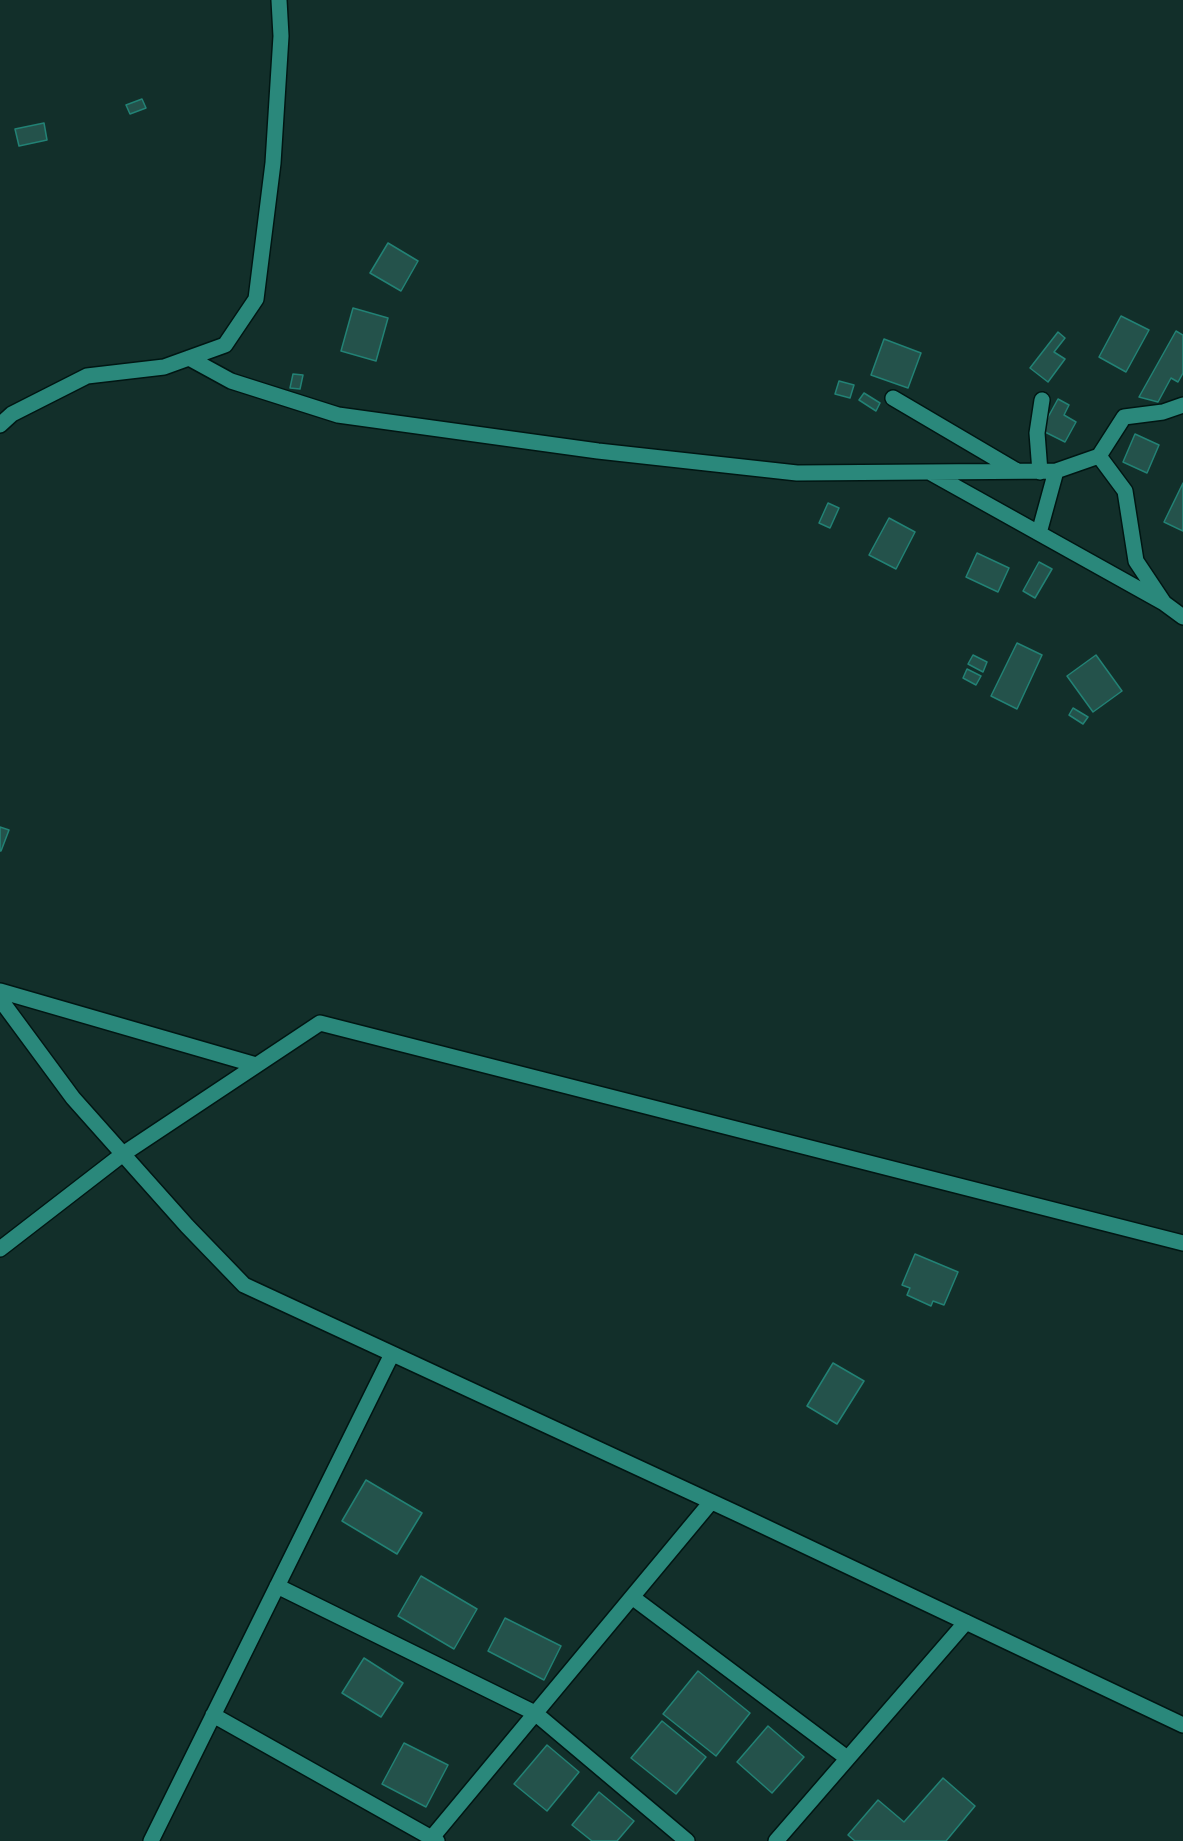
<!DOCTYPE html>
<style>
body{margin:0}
canvas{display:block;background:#122f2a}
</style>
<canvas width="1183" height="1841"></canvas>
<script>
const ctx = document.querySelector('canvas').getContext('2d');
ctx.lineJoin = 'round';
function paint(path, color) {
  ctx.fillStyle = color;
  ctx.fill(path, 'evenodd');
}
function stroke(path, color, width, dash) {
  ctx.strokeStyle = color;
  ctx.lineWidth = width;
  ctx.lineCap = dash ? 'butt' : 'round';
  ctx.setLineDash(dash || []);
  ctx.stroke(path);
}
const building = new Path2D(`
 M142,99L146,108L130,114L126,105Z
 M44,123L47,140L19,146L15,129Z
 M388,243L418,261L401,291L370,273Z
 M353,308L388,318L376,361L341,351Z
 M1121,316L1149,330L1126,372L1099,357Z
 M1176,331L1183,335V373L1178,382L1171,378L1158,402L1139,397Z
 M1058,332L1065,338L1054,352L1065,359L1048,382L1030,368Z
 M884,339L921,353L908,388L871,375Z
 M293,374L303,375L300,389L290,388Z
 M839,381L854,385L850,398L835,394Z
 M864,393L880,403L876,411L859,400Z
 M1058,399L1069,405L1064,415L1076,422L1065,442L1041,430Z
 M1135,434L1159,445L1147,473L1123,462Z
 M1183,483V531L1164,522Z
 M828,503L839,508L830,528L819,523Z
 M889,518L915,532L896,569L869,555Z
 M977,553L1009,568L998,592L966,577Z
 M1039,562L1052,569L1035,598L1023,591Z
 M1017,643L1042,655L1017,709L991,696Z
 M973,655L987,662L983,672L968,664Z
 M1096,655L1122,691L1093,712L1067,676Z
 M967,669L981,676L976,685L963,678Z
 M1073,708L1088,717L1083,724L1069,715Z
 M0,827L9,830L1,851H0Z
 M915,1254L958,1272L944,1305L933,1301L931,1306L907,1295L910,1288L902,1285Z
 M833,1363L864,1381L837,1424L807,1406Z
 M366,1480L422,1513L397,1554L342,1521Z
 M421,1576L477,1609L454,1649L398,1616Z
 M505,1618L561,1646L544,1680L488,1651Z
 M364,1658L403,1683L381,1717L342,1693Z
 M698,1671L750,1713L716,1756L663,1714Z
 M662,1721L706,1757L676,1794L631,1758Z
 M768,1726L804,1757L772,1793L737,1762Z
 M404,1743L448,1765L426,1807L382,1784Z
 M547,1745L579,1772L547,1811L514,1784Z
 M943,1778L975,1806L946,1841H855L848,1835L878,1800L904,1822Z
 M599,1792L634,1821L617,1841H592L572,1825Z`);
const street = new Path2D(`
 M189,358L231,381L338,415L598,451L797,473L1056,471L1099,456L1124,417L1163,412L1183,405
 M893,398L1017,471
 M0,425L12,414L87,376L164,367L225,345L256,299L273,163L281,36L279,0
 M1099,456L1125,491L1136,561L1164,603L1183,617
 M1040,472L1037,433L1042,400
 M931,473L1164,603
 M1039,533L1056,471
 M0,991L256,1065
 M0,999L73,1098L187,1226L244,1285L738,1514L1183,1725
 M0,1249L123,1154L320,1023L1183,1243
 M277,1586L535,1713L687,1841
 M632,1597L847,1758
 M213,1715L437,1841
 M151,1841L392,1354
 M429,1841L711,1502
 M776,1841L966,1622`);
paint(building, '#24524b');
stroke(building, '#228275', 1.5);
stroke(street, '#001613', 18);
stroke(street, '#2a887b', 15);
</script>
